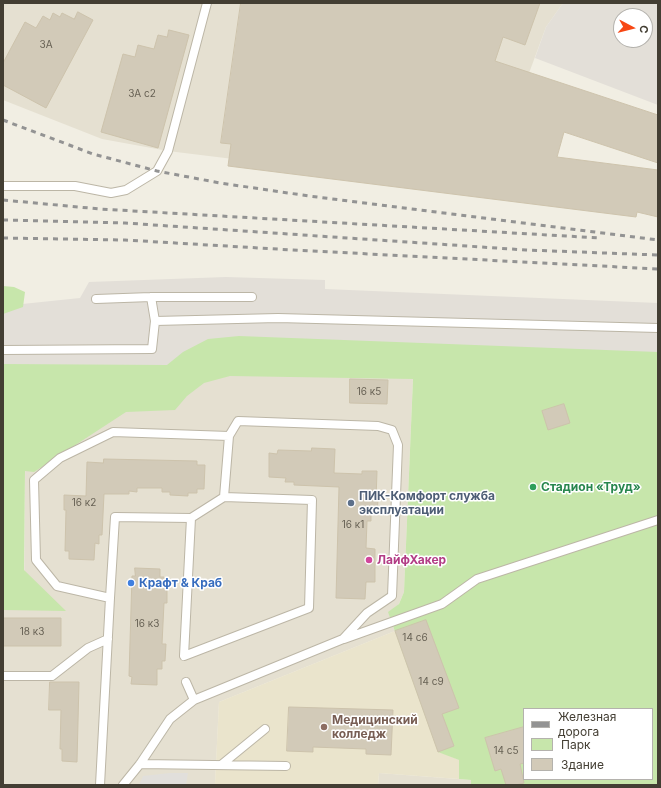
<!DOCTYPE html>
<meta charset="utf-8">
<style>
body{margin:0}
#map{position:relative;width:661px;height:788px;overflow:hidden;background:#f1eee3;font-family:Inter,sans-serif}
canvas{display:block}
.frame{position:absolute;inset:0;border:4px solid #433e33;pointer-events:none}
.legend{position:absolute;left:523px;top:708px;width:130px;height:72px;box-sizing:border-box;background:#fff;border:1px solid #b4b2ad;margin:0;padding:5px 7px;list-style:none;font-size:12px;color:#433e33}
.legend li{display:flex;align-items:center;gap:8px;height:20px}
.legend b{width:20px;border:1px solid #b4b2ad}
.north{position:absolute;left:613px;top:8px;width:40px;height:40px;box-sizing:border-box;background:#fff;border:1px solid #b4b2ad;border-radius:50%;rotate:97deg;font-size:11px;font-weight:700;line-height:16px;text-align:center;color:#433e33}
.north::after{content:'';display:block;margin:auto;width:14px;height:18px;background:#f74714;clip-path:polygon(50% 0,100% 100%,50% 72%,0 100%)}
</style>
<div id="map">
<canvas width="661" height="788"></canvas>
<div class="frame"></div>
<ul class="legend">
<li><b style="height:5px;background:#939393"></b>Железная дорога</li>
<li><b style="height:11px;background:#c7e6ab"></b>Парк</li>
<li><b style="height:11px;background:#d2cab8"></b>Здание</li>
</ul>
<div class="north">С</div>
</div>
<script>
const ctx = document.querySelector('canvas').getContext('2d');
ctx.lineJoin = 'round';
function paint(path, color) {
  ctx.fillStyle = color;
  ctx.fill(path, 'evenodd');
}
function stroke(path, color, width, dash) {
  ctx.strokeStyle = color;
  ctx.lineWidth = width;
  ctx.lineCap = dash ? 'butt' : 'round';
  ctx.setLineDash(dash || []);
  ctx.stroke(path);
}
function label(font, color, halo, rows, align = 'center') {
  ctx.font = font + ' Inter,sans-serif';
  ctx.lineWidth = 3;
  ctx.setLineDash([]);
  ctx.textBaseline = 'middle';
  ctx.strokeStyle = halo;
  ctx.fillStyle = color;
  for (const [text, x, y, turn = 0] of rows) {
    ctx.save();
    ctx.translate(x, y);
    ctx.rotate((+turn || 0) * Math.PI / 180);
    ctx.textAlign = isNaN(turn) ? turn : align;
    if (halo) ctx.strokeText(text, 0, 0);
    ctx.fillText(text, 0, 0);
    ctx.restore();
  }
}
const residential = new Path2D(`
 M3,3H563L546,27L486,190L168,151L102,139L3,100Z
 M26,372L413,378L404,592L391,622L395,631L219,702L215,784L248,785H3V596L24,595Z
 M379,773L471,780V785H378Z`);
const industrial = new Path2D(`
 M563,3H658V105L535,58L546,27ZM621,16H645V40H621Z
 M226,277L325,280V289L658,303V381L3,372V306L80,298L89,282Z`);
const education = new Path2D(`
 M395,631L438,751L459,760V779L379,773L378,785H248L215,784L219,702Z`);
const green = new Path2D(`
 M3,286L14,287L25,292L23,307L3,314Z
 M239,336L658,352V785H471V780L459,779V760L438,752L388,612L399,604L404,592L413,379L230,376L204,383L187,396L175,410L126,412L34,472L25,471L24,570L66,611L3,610V364L167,365L183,352L208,339ZM524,709H652V779H524Z`);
const parking = new Path2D(`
 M170,773H188L186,785H139L143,776Z`);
const building = new Path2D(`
 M241,3H540L525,45L503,37L495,61L658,115V163L564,132L557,157L658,170V217L637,212L636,217L228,166L231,144L221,143Z
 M78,12L93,20L46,108L3,85V63L25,22L36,28L43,16L50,20L53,13L60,17L62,13L74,19Z
 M169,30L189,35L158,148L101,132L123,54L135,57L138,45L154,49L158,35L167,37Z
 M350,379L388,380L387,404L350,403Z
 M564,404L570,423L548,430L542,411Z
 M312,448L335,449L334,473L362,474V471H377L376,500H378L377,513H371V521H367L366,548L375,549V582H366L365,599L336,598L339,487L294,485V482H285L286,478L269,477V453L277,454L278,450L311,451Z
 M104,459L197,461V465H205L204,489H197V493H188V496L170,495V492H162V488H137V492L129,491V494H104L102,535H99V544L95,543L94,560L69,559V551H65L66,510H64V495L86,496L87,462L103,463Z
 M135,568L160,569V577H164V585H167V603H164L162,644H166L165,661H162V669H157V685L131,684L132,677L129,676L132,576H135Z
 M3,618H61V646H3Z
 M426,620L459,708L442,714L454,746L438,752L395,631Z
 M50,682H79L77,762L62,761V749H60L61,710H49Z
 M289,707L393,710L391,755L366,754V749L313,747V752L287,751Z
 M524,727V763L520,764L524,783L516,785H506L501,769L495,771L485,738Z`);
const service = new Path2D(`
 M3,186H75L111,193L126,190L157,171L168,151L207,3
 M96,299L151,297H252
 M155,321L278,318L658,328
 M3,350L152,349L155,321L151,297
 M224,497L312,500L309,608L184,656L191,518L224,497L229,436
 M110,598L115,517L191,518
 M344,639L442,604L477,579L658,520
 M3,676H52L88,648L108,639
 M186,682L194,700
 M140,764L286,766
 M221,765L265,729
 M100,785L110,598L57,586L36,560L34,480L60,458L113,432L229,436L238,421L378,426L392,430L398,445L392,596L367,613L343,639L194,700L170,719L140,764L123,785`);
const rail = new Path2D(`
 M3,120L93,154L157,171L220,183L309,196L658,240
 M3,200L100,209L600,238
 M3,220L125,223L526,250L658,255
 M3,238L125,240L293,250L658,269`);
const markers = [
 [533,487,4,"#2e9e5b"],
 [351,503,4,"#5c6f8a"],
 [369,560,4,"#d1479c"],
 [131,583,4,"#3f7fe0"],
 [324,727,4,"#8d6e63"]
];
const numberNames = [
 ["3А",46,45],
 ["3А с2",142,94],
 ["16 к5",369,392],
 ["16 к2",84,503],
 ["16 к1",353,525],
 ["16 к3",147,624],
 ["18 к3",32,632],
 ["14 с6",415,638],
 ["14 с9",431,682],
 ["14 с5",506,751]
];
const leisureNames = [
 ["Стадион «Труд»",541,487]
];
const serviceNames = [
 ["ПИК-Комфорт служба",359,496],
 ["эксплуатации",359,510]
];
const hotelNames = [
 ["ЛайфХакер",377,560]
];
const shopNames = [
 ["Крафт & Краб",139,583]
];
const educationNames = [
 ["Медицинский",332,720],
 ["колледж",332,734]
];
paint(residential, '#e5e0d1');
paint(industrial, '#e3dfd8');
paint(education, '#eae4cc');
paint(green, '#c7e6ab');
paint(parking, '#e1dfdb');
paint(building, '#d2cab8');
stroke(building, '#cdc3ac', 1);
stroke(service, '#bcb6a6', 10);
stroke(service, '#fff', 8);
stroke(rail, '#939393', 3, [5, 5]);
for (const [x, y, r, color] of markers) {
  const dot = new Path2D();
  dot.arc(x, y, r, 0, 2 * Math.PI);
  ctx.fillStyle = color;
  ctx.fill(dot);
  stroke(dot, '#fff', 1.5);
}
label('10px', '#676154', null, numberNames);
label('bold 12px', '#27864d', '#fff', leisureNames, 'left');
label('bold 12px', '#4e5e75', '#fff', serviceNames, 'left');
label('bold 12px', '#b23c85', '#fff', hotelNames, 'left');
label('bold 12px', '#366cbe', '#fff', shopNames, 'left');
label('bold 12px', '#785e54', '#fff', educationNames, 'left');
</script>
